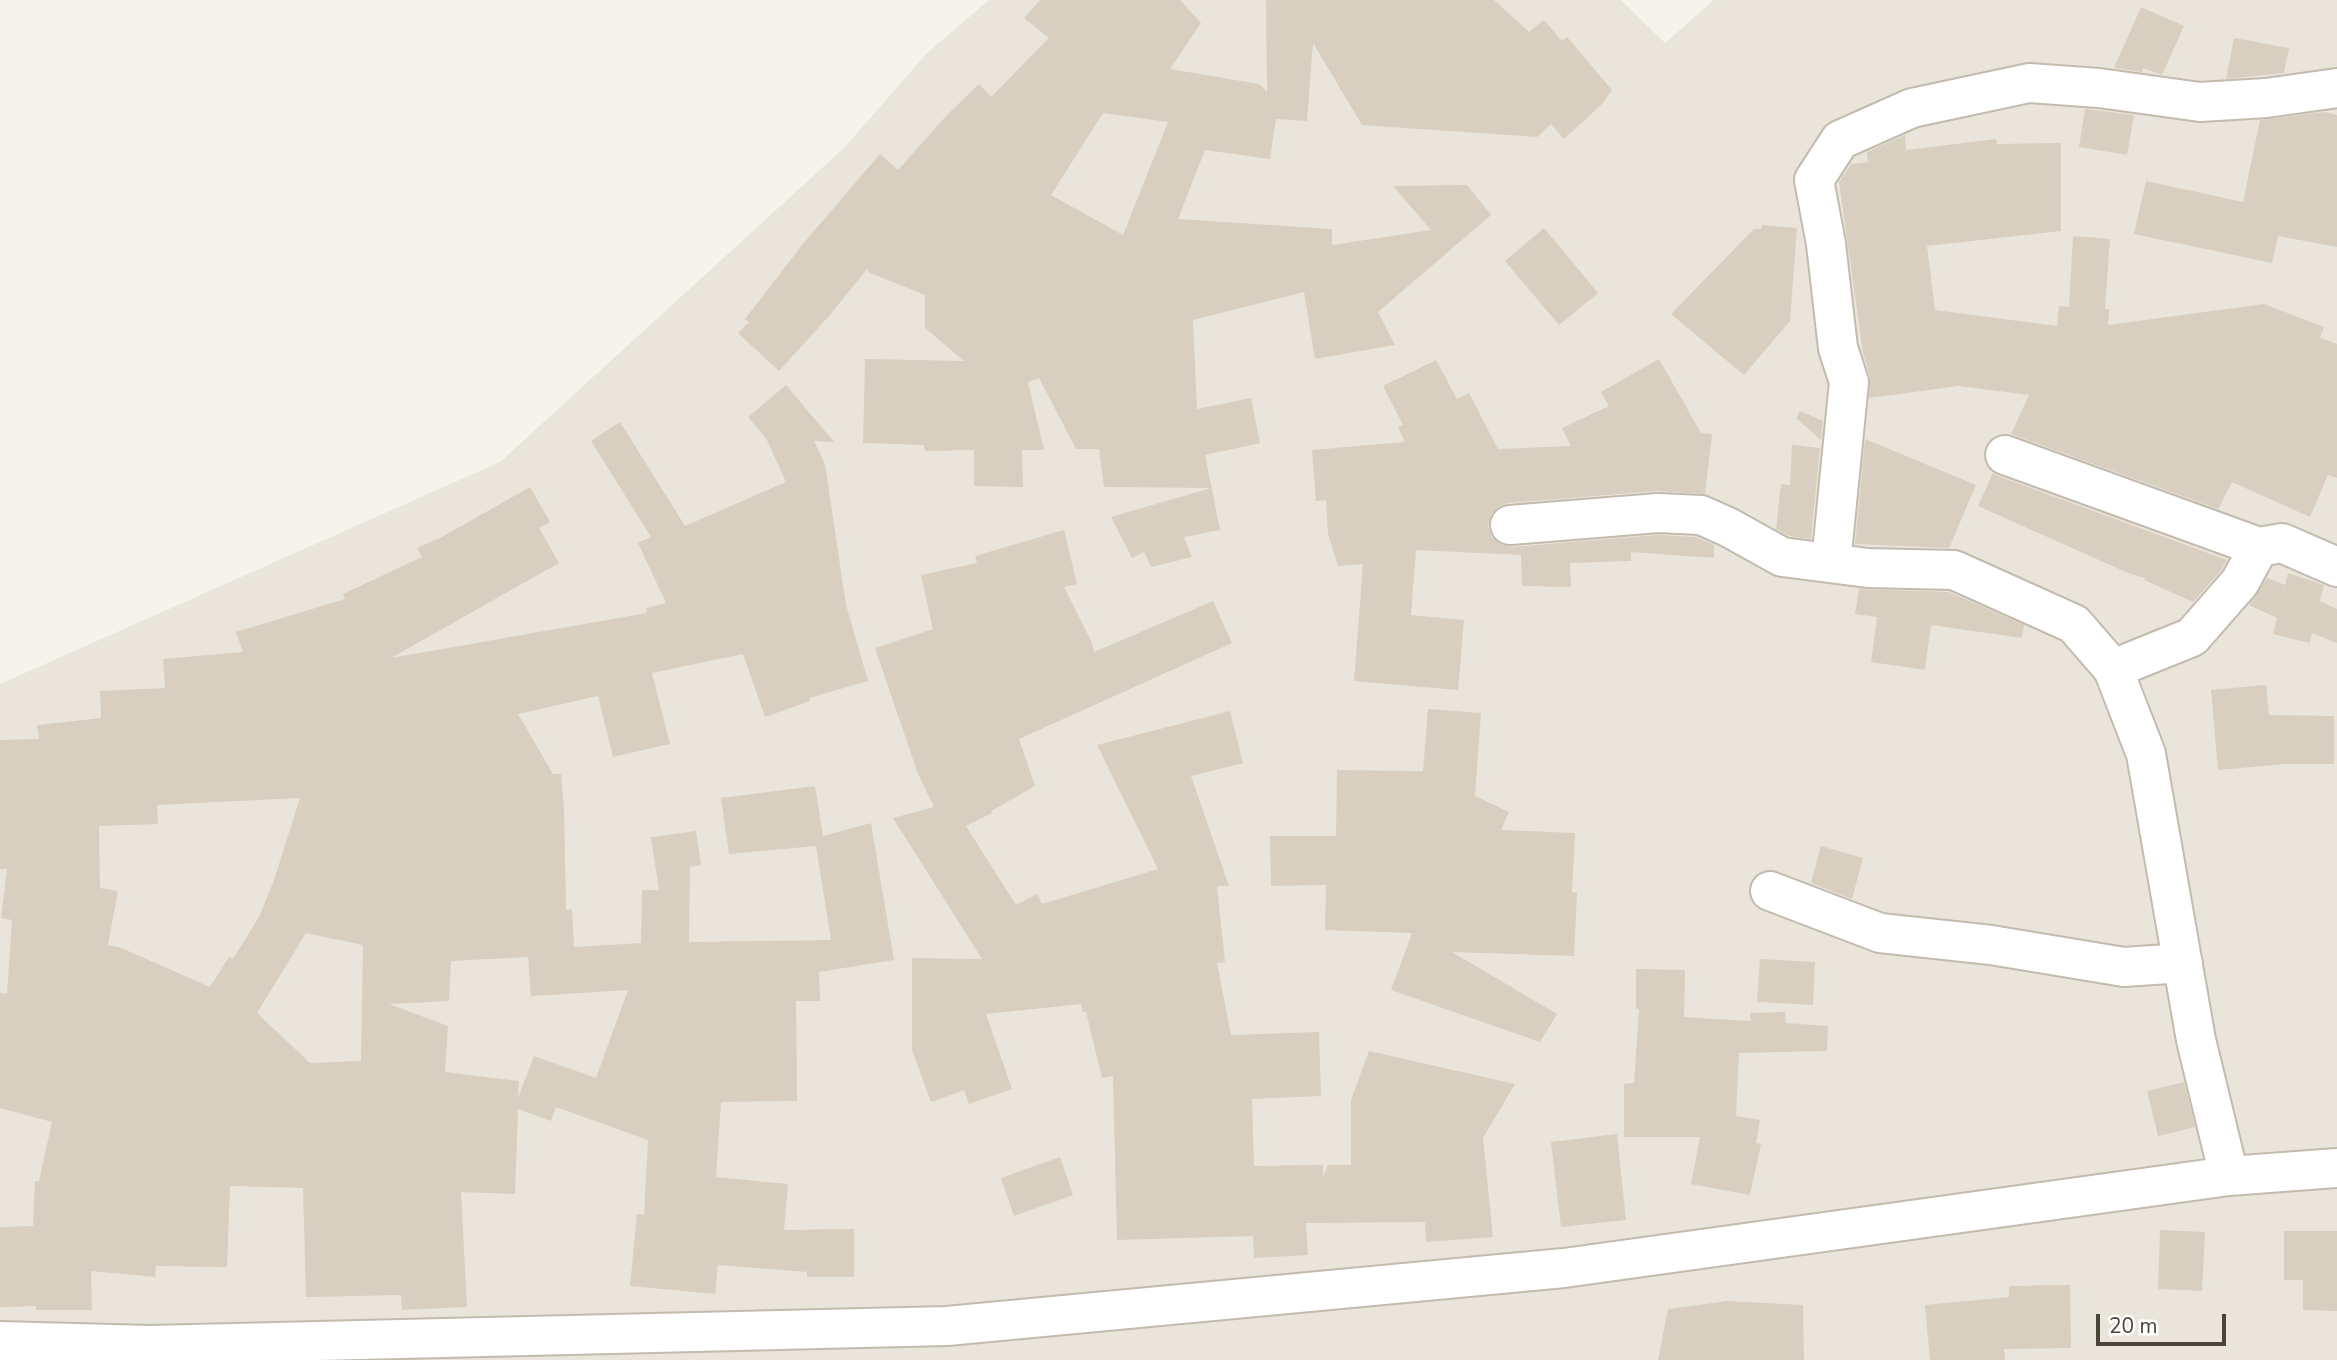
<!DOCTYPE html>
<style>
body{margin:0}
#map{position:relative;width:2337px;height:1360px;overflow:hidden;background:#f6f3ec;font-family:"Nunito Sans",sans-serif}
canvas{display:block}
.scale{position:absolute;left:2096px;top:1314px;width:130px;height:32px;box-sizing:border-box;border:4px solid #4b4439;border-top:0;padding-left:9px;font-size:21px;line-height:24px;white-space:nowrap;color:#4b4439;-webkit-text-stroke:5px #fff;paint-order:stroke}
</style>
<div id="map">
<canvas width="2337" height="1360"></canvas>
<div class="scale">20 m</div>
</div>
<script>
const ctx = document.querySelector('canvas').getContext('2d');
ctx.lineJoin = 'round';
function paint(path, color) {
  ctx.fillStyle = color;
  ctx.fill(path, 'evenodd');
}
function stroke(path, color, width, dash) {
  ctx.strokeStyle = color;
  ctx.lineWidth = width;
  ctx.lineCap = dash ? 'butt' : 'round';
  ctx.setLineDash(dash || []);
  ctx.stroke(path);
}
const residential = new Path2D(`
 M989,0H1621L1665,43L1714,0H2337V1360H0V684L500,462L845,147L926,54Z`);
const building = new Path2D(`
 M1040,0H1180L1201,23L1170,69L1259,84L1267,92L1266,0H1494L1529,32L1544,20L1562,41L1567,37L1612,90L1602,104L1564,139L1551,124L1537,137L1362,125L1313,43L1307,121L1276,119L1270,159L1205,150L1178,219L1332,229V245L1431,230L1393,186L1467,185L1491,215L1378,312L1395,345L1315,359L1304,292L1193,320L1197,409L1251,398L1260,443L1205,455L1220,530L1184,537L1192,557L1151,567L1144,552L1132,558L1111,517L1211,488L1104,487L1099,449H1076L1039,378L1028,382L1044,450H1022L1023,487L974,486V450L925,451L924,445L863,443L865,359L964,361L925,328V295L868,272V268L829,316L779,371L738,333L749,322L745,319L803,244L880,154L898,170L947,115L979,84L991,97L1049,38L1024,18ZM1103,113L1168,122L1123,235L1051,195Z
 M2141,7L2184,26L2162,75L2143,68L2142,72L2114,68Z
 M2234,38L2289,48L2284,73L2226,79Z
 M2085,109L2134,115L2127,155L2079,147Z
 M2324,112L2337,115V247L2278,236L2272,263L2134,234L2146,181L2243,202L2260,120Z
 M1905,135L1906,150L1996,139L1997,144L2061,143V231L1927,246L1935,310L2057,326L2059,306L2069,307L2073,236L2110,239L2105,309H2109L2108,325L2264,304L2324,327L2320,338L2337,344V478L2328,475L2310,517L2232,482L2218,509L2011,434L2029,395L1959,386L1869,398L1870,376L1863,353L1839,182L1851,164L1868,162L1867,152Z
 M1762,225L1797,228L1790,321L1744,375L1671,314L1754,229H1761Z
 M1544,228L1598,293L1559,325L1505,261Z
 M1659,359L1701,433L1712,434L1705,494L1656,491L1508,503L1498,507L1491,515L1488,527L1492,537L1500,544L1512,547L1658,535L1696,537L1714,545V558L1631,552V561L1570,563L1571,587L1522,586L1521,555L1416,550L1411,615L1464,620L1458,690L1354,681L1363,564L1338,566L1328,534L1326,500L1316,501L1312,450L1405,442L1398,427L1403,425L1383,386L1436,360L1457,399L1469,393L1498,449L1571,446L1562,428L1609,406L1601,392Z
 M786,385L834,442L814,441L825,464L846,605L868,681L809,698L810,701L765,717L743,654L652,673L670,744L613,757L598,696L518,714L553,774H561L564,809L566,910L572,909L574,947L641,943L642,890H659L651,837L696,831L701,865L690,867L689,942L831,940L816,846L729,854L721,798L815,786L823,836L871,823L894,960L819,972L820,1001H796L797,1101L721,1102L716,1177L788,1184L784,1230L854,1229V1277H807V1272L718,1265L715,1294L630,1286L637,1214L644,1215L648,1140L556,1107L551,1121L518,1109L515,1194L461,1192L467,1307L402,1310L401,1295L306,1297L303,1188L230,1186L227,1267L156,1266L155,1277L91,1271L92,1310H36V1306L0,1307V1227L33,1226L35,1181H39L52,1122L0,1108V993L7,994L12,920L1,918L7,869H0V740L39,739L37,725L101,718L100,691L165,688L163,659L243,652L236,632L345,599L343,594L422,557L417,548L442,537L530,487L550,522L539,528L559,563L391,658L647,613L646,608L666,603L638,543L651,537L591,441L620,422L685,526L786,482L766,438L748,417ZM300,798L274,880L259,917L233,959L229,957L210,987L119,947L108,945L118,891L100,888L99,826L158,824L157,805ZM306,933L363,945L361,1061L310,1063L257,1013ZM528,957L531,996L628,990L596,1078L534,1056L518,1098L519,1081L445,1072L448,1026L389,1004L449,1001L451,961Z
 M1800,411L1823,421L1821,440L1796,418Z
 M1865,439L1976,485L1949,548L1855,544Z
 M1792,445L1820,448L1811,539L1789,536L1776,529L1781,484L1790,485Z
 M1993,473L1998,476L2227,560L2222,569L2193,602L2144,580L2145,578L2128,573L1978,506Z
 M1064,530L1077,584L1064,587L1092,643L1094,652L1213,601L1232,643L1019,739L1035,786L991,811L992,813L966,826L1016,905L1037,894L1042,904L1158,869L1097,745L1230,711L1243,763L1191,776L1229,886H1217L1225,962L1217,963L1231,1035L1319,1032L1321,1096L1252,1099L1254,1166L1323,1165V1177L1328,1165H1351V1100L1369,1051L1515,1084L1483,1138L1493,1237L1426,1242L1425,1222L1306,1223L1308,1255L1254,1258L1253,1236L1117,1240L1113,1076L1102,1078L1086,1012H1083L1081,1004L986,1014L1012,1089L969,1104L964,1090L931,1102L912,1050V958L982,959L893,818L934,807L918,774L875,648L933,629L921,575L977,563L975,556Z
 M2288,573L2324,585L2320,601L2337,609V643L2312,633L2310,643L2273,634L2277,618L2249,605L2267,578L2285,585Z
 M1859,589L1949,592L2024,625L2022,638L1931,625L1925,670L1871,662L1877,617L1855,614Z
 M2266,685L2269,715L2334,716V764H2286L2218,770L2211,690Z
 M1428,709L1481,713L1475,796L1509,812L1501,830L1575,833L1572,892L1577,893L1574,956L1452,952L1557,1014L1540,1042L1391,990L1412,933L1325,930L1326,885L1271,886L1270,836H1336L1337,770L1423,771Z
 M1821,846L1863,858L1852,899L1811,883Z
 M1760,959L1815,962L1813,1005L1757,1002Z
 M1636,969L1685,970L1684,1017L1751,1021L1750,1013L1785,1012L1786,1023L1828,1026L1827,1051L1739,1053L1736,1116L1760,1120L1756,1143L1761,1144L1750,1195L1691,1184L1700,1137H1624V1084L1634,1083L1639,1009H1636Z
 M2184,1082L2195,1127L2158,1136L2147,1091Z
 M1617,1134L1626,1220L1561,1227L1551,1142Z
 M1060,1157L1073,1195L1014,1216L1001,1178Z
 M2160,1230L2205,1232L2202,1291L2158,1289Z
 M2284,1231H2337V1311L2303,1310V1280H2284Z
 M2070,1285L2071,1348L2004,1349L2005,1360H1930L1925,1305L2009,1297V1286Z
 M1728,1301L1803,1305L1804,1360H1658L1668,1309Z`);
const minor = new Path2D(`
 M2005,455L2259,547
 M1510,525L1658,513L1701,515L1728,527L1782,557L1868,568L1954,570L2074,624L2113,669L2146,754L2196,1040L2229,1176
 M1831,563L1849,382L1838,348L1826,244L1814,180L1840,140L1912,108L2029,83L2099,88L2200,102L2266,98L2337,88
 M2113,669L2192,637L2240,582L2259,547L2282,543L2337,567
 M1770,891L1880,933L1991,945L2124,967L2183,963
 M0,1341L150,1345L947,1326L1564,1268L2229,1176L2337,1168`);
paint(residential, '#eae5da');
paint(building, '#d8cfc1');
stroke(minor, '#c2bbae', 42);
stroke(minor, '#fff', 38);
</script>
